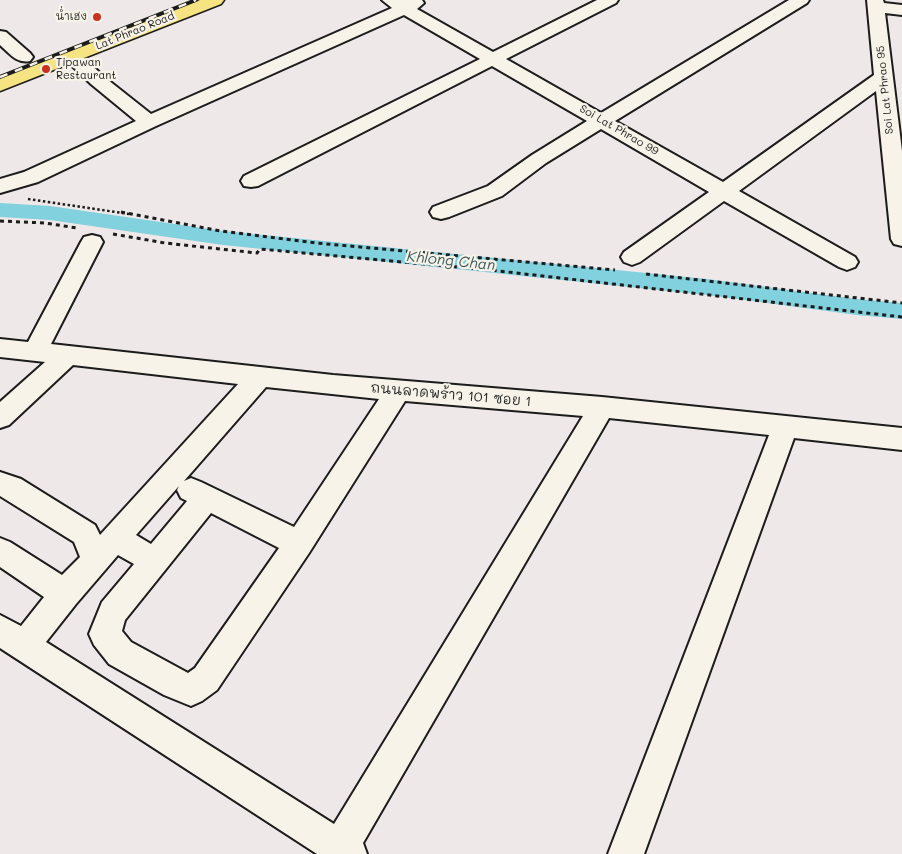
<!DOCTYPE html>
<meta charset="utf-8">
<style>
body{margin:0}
canvas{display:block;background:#efe8e9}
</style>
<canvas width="902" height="854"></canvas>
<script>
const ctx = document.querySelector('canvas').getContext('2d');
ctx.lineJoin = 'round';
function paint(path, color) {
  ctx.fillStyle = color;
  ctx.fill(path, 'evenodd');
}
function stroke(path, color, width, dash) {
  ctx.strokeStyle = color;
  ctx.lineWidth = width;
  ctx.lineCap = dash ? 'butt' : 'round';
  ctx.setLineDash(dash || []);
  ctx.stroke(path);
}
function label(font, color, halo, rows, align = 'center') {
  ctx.font = font + ' Mali,"Playpen Sans Thai",sans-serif';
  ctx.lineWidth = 4.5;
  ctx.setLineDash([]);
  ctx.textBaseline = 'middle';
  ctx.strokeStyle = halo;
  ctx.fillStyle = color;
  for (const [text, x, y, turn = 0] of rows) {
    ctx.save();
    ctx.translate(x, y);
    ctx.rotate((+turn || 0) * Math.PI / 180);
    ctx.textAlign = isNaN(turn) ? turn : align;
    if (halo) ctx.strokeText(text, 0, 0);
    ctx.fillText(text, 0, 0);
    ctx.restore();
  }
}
const canal = new Path2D(`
 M0,203L50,206L223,231L707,279L857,299L902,303V319L857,315L707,295L223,245L50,220L0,217Z`);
const pathFar1 = new Path2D(`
 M28,199L129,214`);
const path = new Path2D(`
 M121,212L221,231L316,243L615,270
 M0,221L45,223L77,228
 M113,234L165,243L257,253L260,249L490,270L902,317
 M646,274L902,303`);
const minor = new Path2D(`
 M382,0C396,0 408,0 422,0L424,3L417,9L493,52L597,0H618L616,3L506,59L601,113L789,0H809L807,3L615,121L723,182L874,75L867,0H883L884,3L902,5V15L885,13L902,151V246L894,244L891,239L876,91L739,191L855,257L858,262L855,267L847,270L839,267L724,201L640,262L632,265L624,262L621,257L624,252L709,192L601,129L546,163L502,196L449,217L441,219L433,217L430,212L433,207L488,186L532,155L587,121L492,66L258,186L251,187L244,186L241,181L244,176L480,59L404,15L156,126L38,182L0,193V179L24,172L136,121L91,84L66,60L63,56L66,52L72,51L78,52L103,76L151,114L392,8Z
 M0,31L6,32L30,53L33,57L30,61C17,64 9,53 0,45Z
 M92,235L100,237L103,242L51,344L333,375L602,397L902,428V450L794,438L644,854H608L769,435L609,418L363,843L367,854H317L0,648V615L21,626L44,597L0,567V538L10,542L62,575L80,557L74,542L0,496V472L21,479L95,525L100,535L238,384L73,365L9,425L0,428V402L45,362L0,357V339L28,342L81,242L84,237ZM266,387L379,399L294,527L201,482L191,478L184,481ZM405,401L583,416L334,824L46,642L76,604L118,555L134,564L102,602L89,634L94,645L109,664L164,695L191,706L202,701L217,690L309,553ZM179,486L177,490L181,498L187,501L151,544L136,535ZM211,513L279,548L195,668L188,673L131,642L122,631L125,620Z`);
const major = new Path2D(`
 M200,0H224L221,4L0,91V78Z`);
const rail = new Path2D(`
 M0,77L196,0`);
const markers = [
 [97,17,5,"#c8321e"],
 [46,69,5,"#c8321e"]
];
const farPoinames = [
 ["น่ำเฮง",87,17],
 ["Tipawan",56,63,"left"],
 ["Restaurant",56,76,"left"]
];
const farStreetnames = [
 ["Lat Phrao Road",135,31,-22],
 ["Soi Lat Phrao 95",885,90,-96],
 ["Soi Lat Phrao 99",619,130,30]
];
const streetNames = [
 ["ถนนลาดพร้าว 101 ซอย 1",451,395,5]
];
const waterNames = [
 ["Khlong Chan",451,261,6]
];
paint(canal, '#81d1de');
stroke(minor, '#1c1c1c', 4);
stroke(major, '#1c1c1c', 3);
stroke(pathFar1, '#1c1c1c', 2.5, [2.5, 2.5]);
stroke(path, '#1c1c1c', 3, [4, 4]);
paint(minor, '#f7f3e8');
paint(major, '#f6e381');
stroke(rail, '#1c1c1c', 4);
stroke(rail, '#f7f3e8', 2.5, [8]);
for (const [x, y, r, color] of markers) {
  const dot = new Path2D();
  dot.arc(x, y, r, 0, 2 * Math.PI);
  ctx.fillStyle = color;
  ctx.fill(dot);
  stroke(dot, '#f7f3e8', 2);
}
label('11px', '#1c1c1c', '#f7f3e8', farPoinames, 'right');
label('11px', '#1c1c1c', '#f7f3e8', farStreetnames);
label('14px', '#1c1c1c', '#f7f3e8', streetNames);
label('italic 15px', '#3f5b60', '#f7f3e8', waterNames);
</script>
